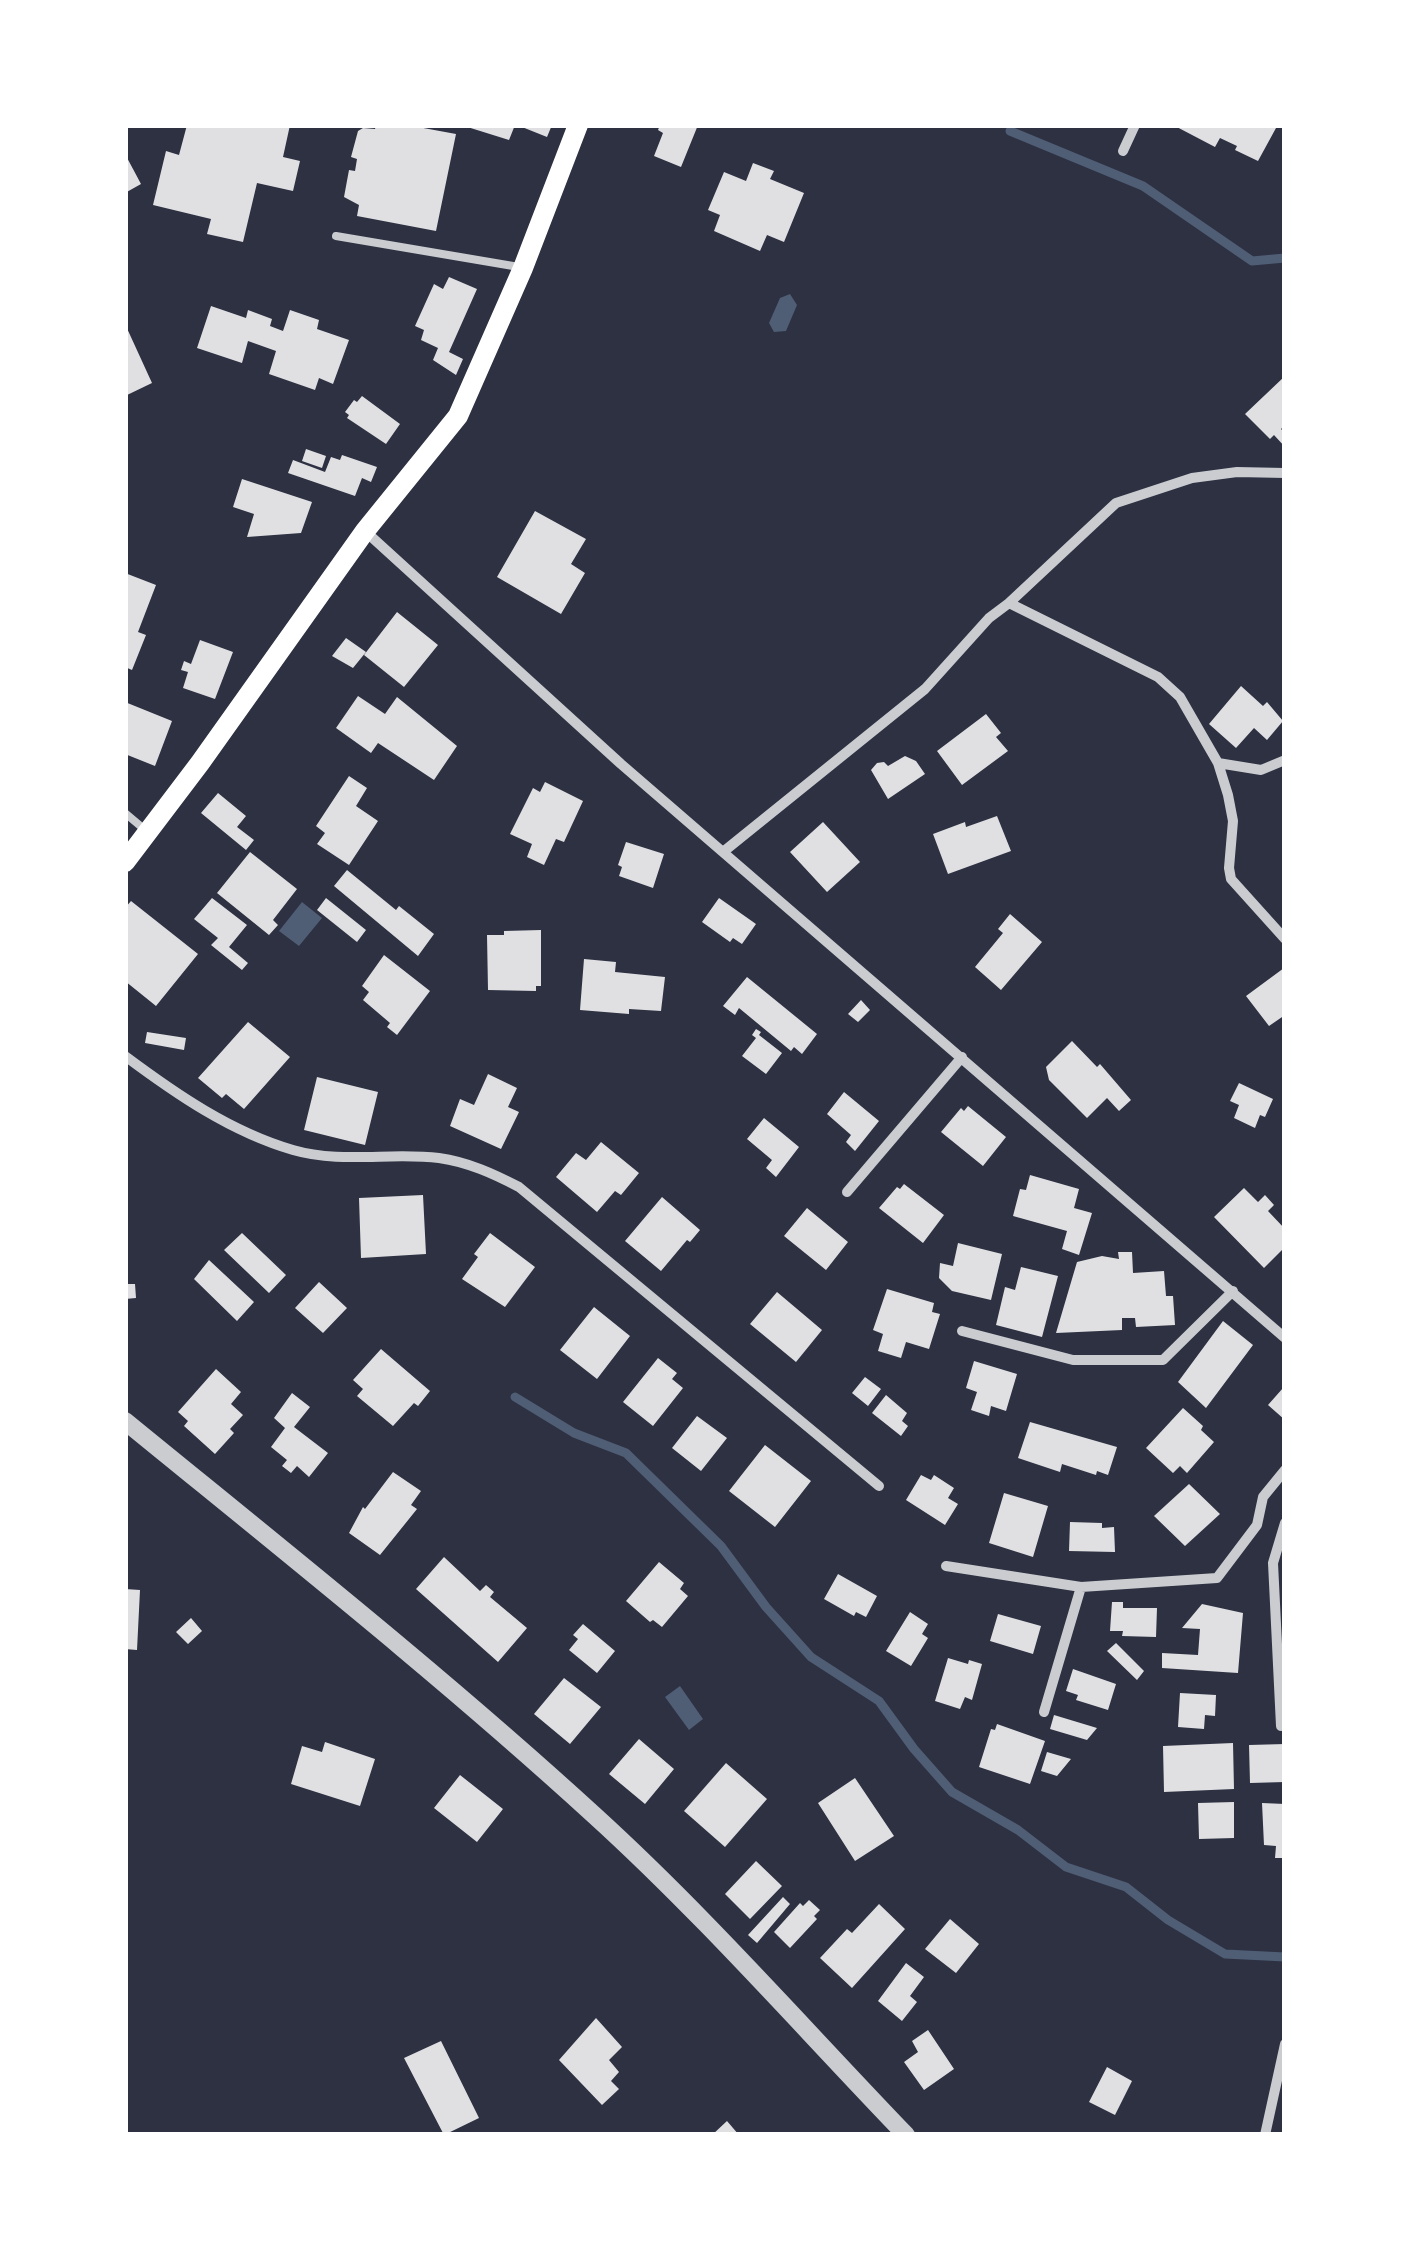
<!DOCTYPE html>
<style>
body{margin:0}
#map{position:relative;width:1410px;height:2260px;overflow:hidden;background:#2d3142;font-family:Quicksand,sans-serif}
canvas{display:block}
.frame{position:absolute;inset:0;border:128px solid #fff;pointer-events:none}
</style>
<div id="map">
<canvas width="1410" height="2260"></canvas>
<div class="frame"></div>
</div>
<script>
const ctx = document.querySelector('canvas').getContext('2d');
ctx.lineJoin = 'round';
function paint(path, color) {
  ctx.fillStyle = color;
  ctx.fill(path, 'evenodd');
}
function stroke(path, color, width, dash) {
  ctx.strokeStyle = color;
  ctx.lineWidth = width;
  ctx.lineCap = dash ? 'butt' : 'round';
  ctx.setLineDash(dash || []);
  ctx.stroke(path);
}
const water = new Path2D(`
 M790,294L797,305L786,331L774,332L769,323L780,298Z
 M302,902L322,918L299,946L279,931Z
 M680,1686L703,1719L689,1730L665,1697Z`);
const stream = new Path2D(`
 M1010,131L1143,186L1252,261L1285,258
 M515,1397L574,1433L626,1453L721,1546L766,1607L811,1657L879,1701L914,1749L952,1792L1018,1830L1066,1867L1126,1887L1168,1920L1225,1954L1285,1957`);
const building = new Path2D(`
 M187,125H290L283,157L300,161L293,191L257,183L243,242L207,234L211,219L153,205L166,151L179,155Z
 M376,125H407L456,134L436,231L357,216L359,205L344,197L349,170L355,171L357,159L351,157L358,131L363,128L375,129Z
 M461,125H515L509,140Z
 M517,125H552L547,137Z
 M660,125H698L681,167L654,156L663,133L658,130Z
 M1173,125H1271L1276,128L1258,161L1235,150L1237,146L1220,138L1215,147Z
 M125,154L141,184L125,193Z
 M753,163L774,171L770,179L804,193L784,242L767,235L760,251L714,231L720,215L708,210L724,172L746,181Z
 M449,277L477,289L449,352L463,359L456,375L433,360L438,348L421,340L424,330L415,326L434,284L443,289Z
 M211,306L246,318L248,310L272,319L270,326L283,331L290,310L319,320L317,329L349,340L333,384L319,378L315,390L269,374L276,351L248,341L242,363L197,348Z
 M125,324L152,383L125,396Z
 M1285,376V425L1281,429L1285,433V447L1274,435L1270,439L1245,414Z
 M362,396L400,424L386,444L347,418L349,415L345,412L354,400L357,402Z
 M306,449L326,456L322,468L302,461Z
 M342,455L377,467L371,482L362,478L355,496L288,473L293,460L325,472L331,457L340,460Z
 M242,479L312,502L301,533L247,537L254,514L233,507Z
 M535,511L586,539L571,564L585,573L561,614L497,577Z
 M125,573L156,585L138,632L146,635L132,670L125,667Z
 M397,612L438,645L404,687L364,655Z
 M346,638L366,652L353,668L332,656Z
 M200,640L233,652L215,699L183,688L188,672L181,670L184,661L191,664Z
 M1241,686L1263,706L1267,702L1283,721L1267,740L1254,728L1236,748L1209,724Z
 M358,696L385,714L397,697L457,746L434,780L378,743L371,753L336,728Z
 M125,702L172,721L155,766L125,754Z
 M986,714L1001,733L996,737L1008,751L962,785L937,751Z
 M905,756L916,761L925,774L888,799L871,770L877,763L884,762L888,766Z
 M349,776L367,788L356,806L378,821L349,865L317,844L325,833L316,826Z
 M545,782L583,801L564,842L556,839L544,865L527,857L532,844L510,834L533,788L540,792Z
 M218,793L246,816L237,827L254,840L246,850L201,813Z
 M997,816L1011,851L948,874L933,834L965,822L966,827Z
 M823,822L860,862L827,892L790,852Z
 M626,842L664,854L653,888L619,876L622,867L618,865Z
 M250,852L297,889L273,920L278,925L269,935L217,893Z
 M347,870L396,910L399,906L434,934L418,956L334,886Z
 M212,898L247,925L229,947L248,963L242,970L211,945L218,938L194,919Z
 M326,898L366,930L357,942L317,910Z
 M719,898L756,924L742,944L733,938L730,942L702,922Z
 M131,901L198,954L156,1006L125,981V908Z
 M1010,914L1042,942L1001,990L975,967L1003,933L998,929Z
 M541,930V986H536V991L488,990L487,935H504V931Z
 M384,955L430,991L397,1035L387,1027L390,1023L363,1000L369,992L362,986Z
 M584,959L616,962L615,972L665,977L661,1011L629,1009V1014L580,1010Z
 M1284,968L1285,1015L1269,1026L1246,996Z
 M747,977L817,1034L802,1054L794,1047L791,1051L739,1008L735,1015L723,1006Z
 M861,1000L870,1010L858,1022L848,1014Z
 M248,1022L290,1057L244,1109L226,1094L222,1098L198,1078Z
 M756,1029L761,1032L759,1035L782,1053L766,1074L742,1056L756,1038L752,1035Z
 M147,1032L186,1038L184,1050L145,1043Z
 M1072,1041L1097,1067L1100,1064L1131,1100L1119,1111L1107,1098L1087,1118L1049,1080L1046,1067Z
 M488,1074L517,1088L508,1107L519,1112L501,1149L450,1126L460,1099L474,1105Z
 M317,1077L378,1092L365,1145L304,1130Z
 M1239,1083L1273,1099L1265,1117L1260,1115L1255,1128L1234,1118L1239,1105L1230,1101Z
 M844,1092L879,1121L855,1151L846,1142L851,1135L827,1114Z
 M968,1106L1006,1137L983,1166L941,1132L961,1108L964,1111Z
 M764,1118L799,1147L776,1177L766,1168L772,1160L747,1139Z
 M601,1142L639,1173L621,1195L615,1191L597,1212L556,1177L576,1153L586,1160Z
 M1030,1175L1079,1189L1074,1208L1092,1213L1079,1255L1062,1249L1067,1231L1013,1216L1020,1189L1026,1190Z
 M904,1184L944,1215L923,1243L879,1208L897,1187L900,1189Z
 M1244,1188L1258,1202L1265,1195L1274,1205L1268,1211L1285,1229V1247L1264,1268L1214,1217Z
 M423,1195L426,1254L361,1258L359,1198Z
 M662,1197L700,1230L690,1242L687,1240L661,1271L625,1241Z
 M807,1208L848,1242L826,1270L784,1236Z
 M242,1233L286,1275L269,1293L224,1250Z
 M490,1233L535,1267L505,1307L462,1279L478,1257L474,1254Z
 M958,1243L1002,1254L991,1300L952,1291L939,1278L940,1263L953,1266Z
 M1118,1252H1132L1133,1273L1164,1271L1166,1296H1173L1175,1325L1136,1327L1135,1318H1122V1330L1056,1333L1077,1262L1102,1256L1119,1259Z
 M209,1260L254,1302L237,1321L194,1279Z
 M1021,1267L1058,1276L1042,1337L996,1325L1005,1287L1015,1290Z
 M319,1282L347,1308L323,1333L295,1308Z
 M125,1284H135L136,1298L125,1299Z
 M887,1289L934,1303L932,1312L940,1314L929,1349L906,1342L901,1358L878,1351L883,1334L873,1330Z
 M777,1292L822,1330L796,1362L750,1324Z
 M594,1307L630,1336L597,1379L560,1350Z
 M1223,1321L1253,1345L1206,1408L1178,1382Z
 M381,1349L430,1391L418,1406L414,1403L393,1426L357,1396L363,1389L353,1380Z
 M658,1358L677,1373L672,1379L683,1388L653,1426L623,1402Z
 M974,1361L1017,1374L1006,1411L991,1406L989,1416L971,1410L977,1392L966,1388Z
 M216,1369L241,1392L231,1404L243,1415L230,1429L234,1433L215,1454L184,1426L188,1421L178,1412Z
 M865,1377L881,1389L868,1406L852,1393Z
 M1283,1388L1285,1390V1420L1268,1405Z
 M292,1393L310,1407L294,1427L328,1453L309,1477L297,1466L291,1473L282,1466L287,1460L271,1447L285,1428L274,1418Z
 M886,1395L907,1413L902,1421L908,1426L901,1436L872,1413Z
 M1183,1408L1203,1426L1201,1430L1214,1442L1187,1473L1180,1466L1173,1473L1146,1448Z
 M697,1416L727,1438L701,1471L672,1448Z
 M1030,1422L1117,1447L1108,1475L1097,1471L1096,1475L1062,1464L1060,1472L1018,1458Z
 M765,1445L811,1481L775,1527L729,1491Z
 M393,1472L421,1491L411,1505L417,1509L380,1555L349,1533L363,1507L365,1509Z
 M921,1475L931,1480L934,1475L954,1488L948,1498L958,1504L945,1525L906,1500Z
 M1189,1484L1220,1514L1185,1546L1154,1516Z
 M1004,1493L1048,1506L1033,1557L989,1543Z
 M1070,1522L1102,1523V1528L1114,1527L1115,1552L1069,1551Z
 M444,1557L480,1591L486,1585L494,1592L490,1597L527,1628L498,1662L416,1589Z
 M659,1562L684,1583L680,1589L688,1596L662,1627L653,1620L650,1622L626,1601Z
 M838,1574L877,1596L866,1617L856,1612L854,1616L824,1599Z
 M125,1589L140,1590L137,1650L125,1649Z
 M1112,1602H1123V1608H1157L1156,1637L1122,1636L1123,1631H1110Z
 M1202,1604L1243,1613L1238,1673L1162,1668V1653L1198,1655L1200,1629L1182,1628Z
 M910,1612L928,1624L922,1634L928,1638L911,1666L886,1651Z
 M998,1614L1041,1626L1033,1654L990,1641Z
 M191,1618L202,1631L188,1644L176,1632Z
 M583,1624L615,1651L597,1673L569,1650L578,1639L573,1635Z
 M1116,1643L1144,1671L1137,1680L1107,1651Z
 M948,1658L968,1664L969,1660L982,1664L972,1700L965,1697L960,1709L935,1701Z
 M1073,1669L1116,1684L1108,1710L1076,1700L1078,1695L1066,1691Z
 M564,1678L601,1707L570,1744L534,1714Z
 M1180,1693L1216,1695L1215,1716L1205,1715L1204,1729L1178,1727Z
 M1054,1715L1097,1728L1087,1740L1050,1729Z
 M997,1724L1045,1741L1030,1784L979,1767L991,1729L995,1730Z
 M639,1739L674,1769L645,1804L609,1774Z
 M325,1742L375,1759L360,1806L291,1784L302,1746L322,1752Z
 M1233,1743L1234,1789L1164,1792L1163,1746Z
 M1285,1744V1782L1250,1783L1249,1745Z
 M1047,1752L1071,1759L1057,1776L1041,1771Z
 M726,1763L767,1799L725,1847L684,1811Z
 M460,1775L503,1809L477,1842L434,1808Z
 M855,1778L894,1836L855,1861L818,1803Z
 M1234,1802V1838L1199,1839L1198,1803Z
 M1262,1803L1285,1804V1858H1275L1276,1846L1264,1845Z
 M756,1861L782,1886L750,1919L725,1894Z
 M783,1897L790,1904L757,1943L748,1935Z
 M809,1900L820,1910L814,1916L817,1919L790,1948L774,1932L800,1903L803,1906Z
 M879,1904L905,1929L852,1988L820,1958L847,1929L852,1933Z
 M950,1919L979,1944L956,1973L925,1949Z
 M906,1963L924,1977L910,1996L917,2002L902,2021L878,2001Z
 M596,2018L622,2047L609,2060L619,2072L611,2081L619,2089L602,2105L559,2060Z
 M928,2030L954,2069L924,2090L904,2062L918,2052L912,2041Z
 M441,2041L479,2118L444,2135L404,2058Z
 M1107,2067L1132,2081L1115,2115L1089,2102Z
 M727,2121L739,2135H712Z`);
const service = new Path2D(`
 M336,236L519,267
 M125,813L144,829`);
const minor = new Path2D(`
 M1123,151L1135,125
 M365,531L621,764L1285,1338
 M1009,603L1116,503L1192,478L1237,472L1285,473
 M1218,763L1261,770L1285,760
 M723,852L925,689L989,618L1009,603L1158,677L1180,697L1218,763L1228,795L1233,821L1229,868L1231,879L1285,939
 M125,1056C176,1094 231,1132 293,1150C341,1164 391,1152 439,1158C468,1162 494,1174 519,1187L879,1486
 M847,1192L962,1057
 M962,1331L1073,1360H1163L1233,1291
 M946,1566L1081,1587L1217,1578L1257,1525L1263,1497L1285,1470
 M1044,1712L1081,1587
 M1281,1726L1273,1563L1285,1523
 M1265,2135L1285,2044`);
const tertiary = new Path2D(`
 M125,1421C283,1550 443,1677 594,1815C704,1915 803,2028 906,2135`);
const secondary = new Path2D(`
 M125,862L200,763L365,531L458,416L523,268L578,125`);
paint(water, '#4f5d75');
stroke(stream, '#4f5d75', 9);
paint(building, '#e0e0e3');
stroke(service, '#caccd0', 8);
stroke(minor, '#caccd0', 10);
stroke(tertiary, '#caccd0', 18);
stroke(secondary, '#fff', 20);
</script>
